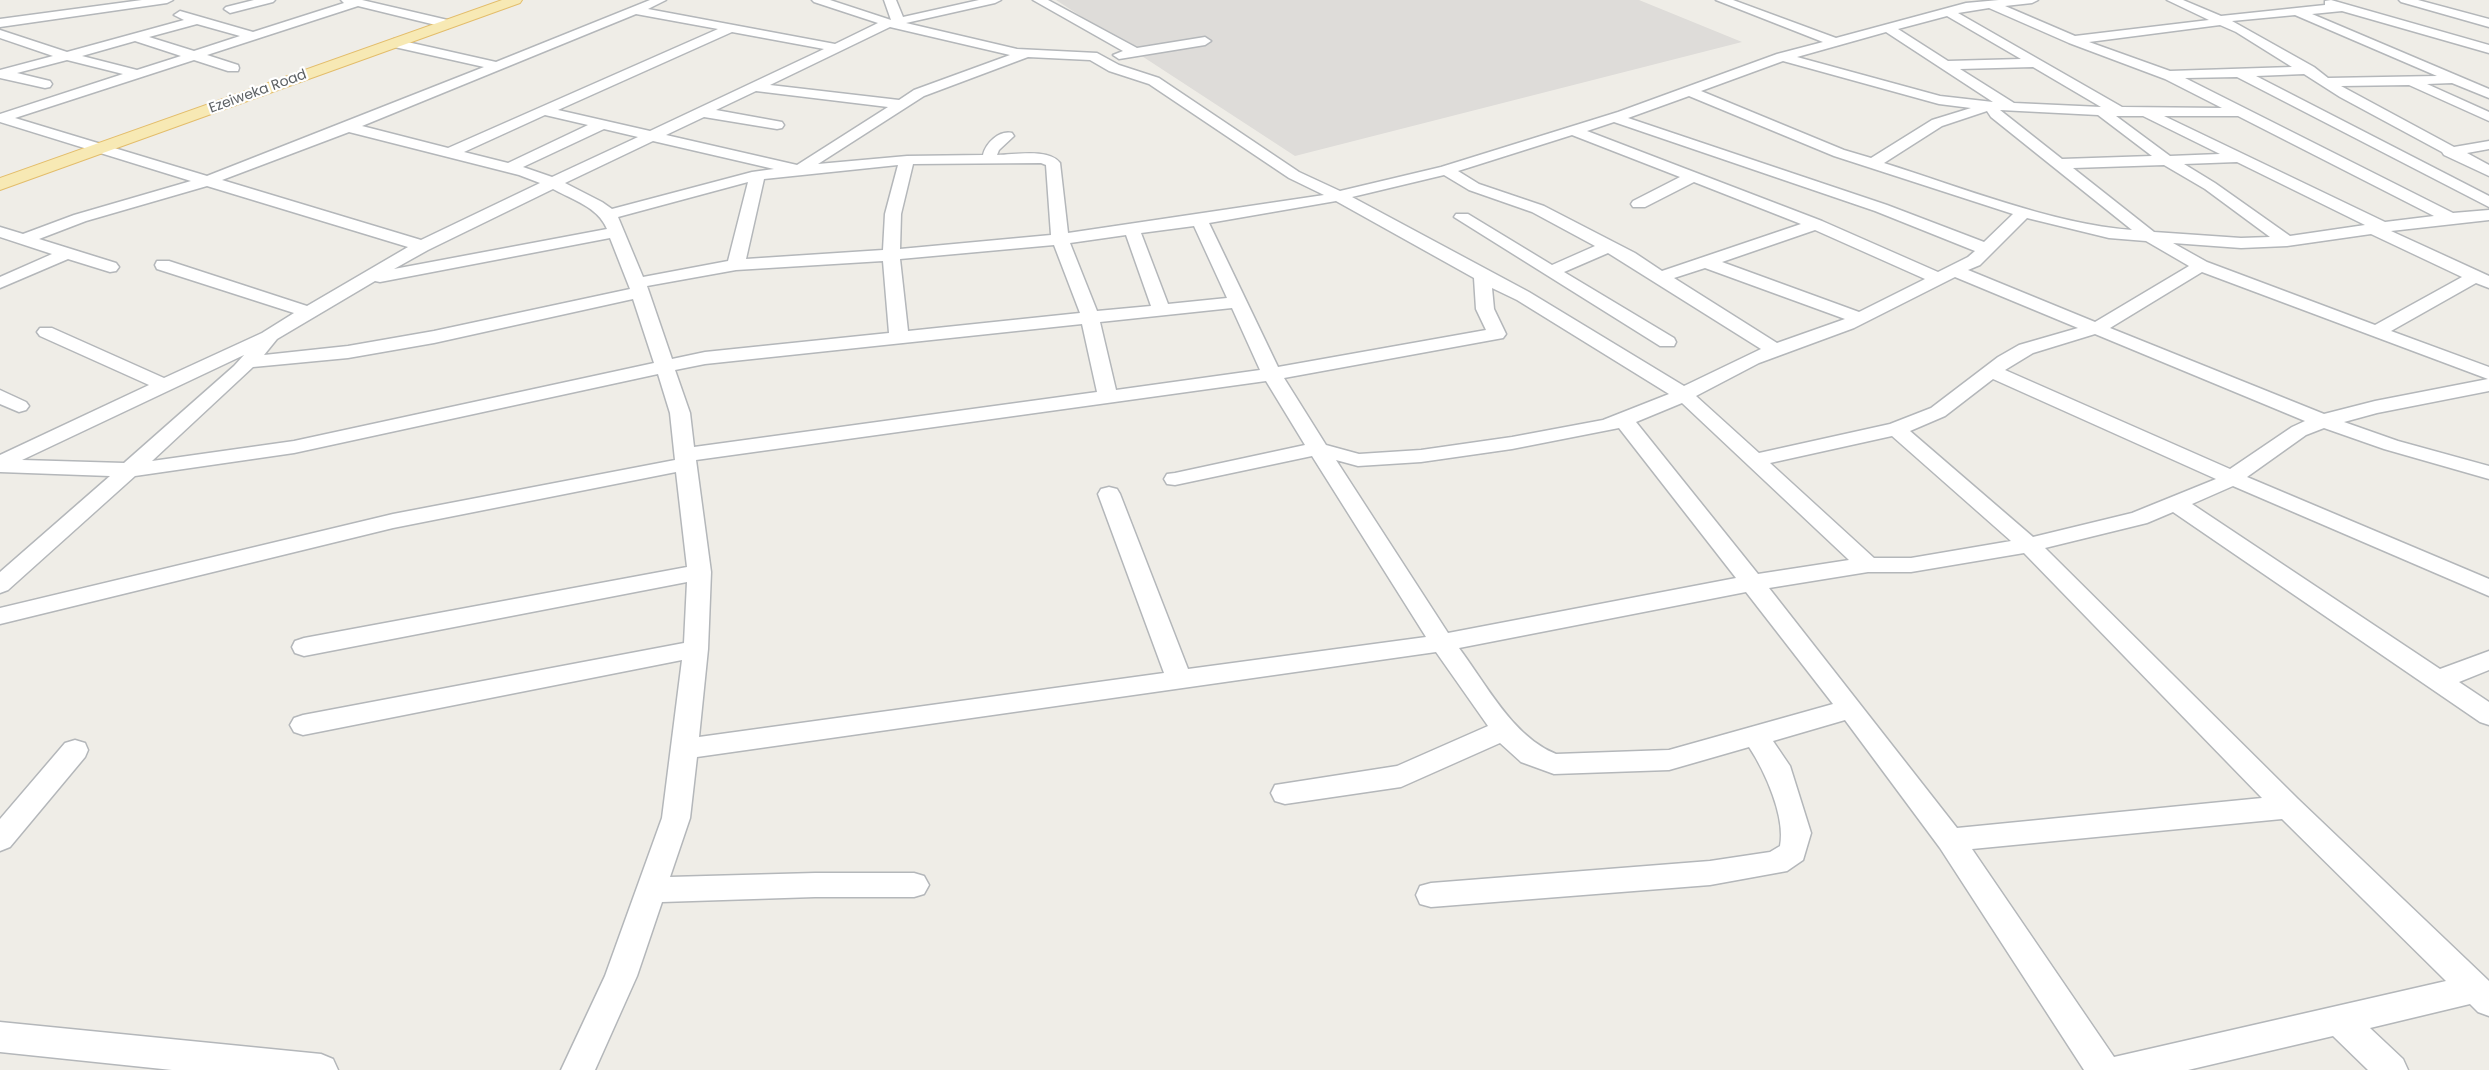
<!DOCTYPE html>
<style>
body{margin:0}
canvas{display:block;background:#efede7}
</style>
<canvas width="2489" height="1070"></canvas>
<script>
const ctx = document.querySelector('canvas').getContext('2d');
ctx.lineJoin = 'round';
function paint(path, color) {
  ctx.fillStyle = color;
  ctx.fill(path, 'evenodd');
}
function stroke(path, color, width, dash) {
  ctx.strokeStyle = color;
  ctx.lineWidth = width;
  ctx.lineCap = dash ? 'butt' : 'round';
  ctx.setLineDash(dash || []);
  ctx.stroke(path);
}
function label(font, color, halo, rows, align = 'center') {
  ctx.font = font + ' Poppins,sans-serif';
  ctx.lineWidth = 4.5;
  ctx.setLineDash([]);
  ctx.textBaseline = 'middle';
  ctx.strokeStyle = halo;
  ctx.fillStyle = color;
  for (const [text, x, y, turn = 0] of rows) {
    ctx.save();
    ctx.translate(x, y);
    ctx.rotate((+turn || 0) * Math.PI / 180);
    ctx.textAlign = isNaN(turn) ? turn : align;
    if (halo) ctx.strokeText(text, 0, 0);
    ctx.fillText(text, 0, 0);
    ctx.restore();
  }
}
const industrial = new Path2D(`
 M1056,0H1639L1742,42L1295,156Z`);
const minor = new Path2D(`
 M142,0H173L167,3L0,27V19Z
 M254,0H275L273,2L230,13L224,9L226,7Z
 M341,0H362L452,21L454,24L448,28L358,6L207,55L238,65L239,68L238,71H228L194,60L15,118L207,176L484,67L390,46L388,43L394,39L496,62L650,0H666L648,9L835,44L878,23L814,2L812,0H830L891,20L884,0H896L903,17L979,0H1001L995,3L906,23L1017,49L1097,53L1119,65L1159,78L1299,172L1340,191L1441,167L1618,112L1777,54L1823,42L1716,0H1733L1836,38L1966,3L1999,0H2038L2032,3L2005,6L2075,36L2209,20L2167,0H2183L2221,16L2325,5V1L2331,0L2489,45V53L2342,11L2312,14L2489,89V98L2452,83L2427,84L2489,112V121L2409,85L2341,86L2454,147L2489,141V149L2467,153L2489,165V176L2444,155L2442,152L2340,97L2304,74L2256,76L2489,196V207L2237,77L2185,78L2453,213L2489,210V220L2391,231L2489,276V288L2476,283L2391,331L2489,367V391L2377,413L2344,422L2398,441L2489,466V479L2384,449L2324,428L2306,435L2247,477L2489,579V596L2233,486L2192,504L2440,669L2489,651V670L2459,682L2489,702V725L2480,722L2173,512L2147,523L2045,548L2298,799L2489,981V1016L2478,1012L2470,1004L2370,1028L2403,1059L2408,1070H2368L2333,1036L2188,1070H2084L1940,848L1845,720L1773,741L1790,766L1811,833L1803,860L1787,871L1710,885L1431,907L1420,904L1416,895L1420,886L1431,883L1710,861L1770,852L1780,846C1786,818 1765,771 1749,747L1669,770L1554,774L1521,762L1500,743L1401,787L1285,804L1275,801L1271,793L1275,785L1397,766L1488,726L1436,652L697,757L690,818L670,877L815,873H914L924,876L929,885L924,894L914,897H815L662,902L637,976L595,1070H561L605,976L662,818L682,660L303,735L294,732L290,725L294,718L303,715L684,643L687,582L304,656L295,653L292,647L295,641L304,638L687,567L676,472L393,528L0,624V608L393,514L675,460L670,413L658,374L294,453L135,476L8,590L0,593V572L110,476L0,472V455L149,385L40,336L37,332L40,328H52L164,378L262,333L294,313L157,269L155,265L157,261H169L307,306L408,247L207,186L86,221L39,239L116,263L119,267L116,271L110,272L68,259L0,288V277L52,254L0,237V227L23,234L74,215L191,181L0,122V114L123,74L67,60L17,73L50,81L52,84L50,87L45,88L0,78V70L53,56L0,38V30L67,52L184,20L174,15L180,11L253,32L344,3ZM1989,8L2069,43L2165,79L2222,108L2122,107L1958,13ZM636,14L718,29L448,148L362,126ZM2295,15L2437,76L2328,78L2314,67L2232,21ZM1947,16L2021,59L1948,61L1898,29ZM197,24L240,36L194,51L149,37ZM2220,25L2236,32L2292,67L2170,71L2089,42ZM890,27L1010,55L914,90L899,100L770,85ZM732,32L824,49L650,131L558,110ZM1886,32L1993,102L1940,96L1797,57ZM135,41L181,56L137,70L82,56ZM1028,57L1090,60L1109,71L1149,84L1289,178L1324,195L1068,233L1060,163C1049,148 1014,155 997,155L999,150L1014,136L1012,133C999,130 986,143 983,155L907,156L818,164L924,96ZM1783,61L1939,104L1971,108L1932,120L1871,158L1844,150L1701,91ZM2033,67L2101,107L2014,103L1960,69ZM756,91L888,107L797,165L666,135L704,117L777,129L782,128L784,125L782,122L716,110ZM1689,96L1834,156L2013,214L1984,242L1887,205L1628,118ZM2000,110L2098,115L2152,156L2062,159ZM1987,111L1991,117L2132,230C2053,224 1960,187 1884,163L1942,126ZM545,115L588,125L508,163L464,152ZM2116,116H2143L2220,154L2170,156ZM2164,116H2238L2434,216L2385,222ZM1614,122L1875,211L1975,251L1968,257L1938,272L1822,221L1587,131ZM604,129L638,137L552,177L523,167ZM349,132L519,175L540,183L421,240L222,180ZM1572,135L1680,177L1633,201L1631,204L1633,207H1645L1694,182L1801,224L1662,271L1635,253L1544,206L1479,184L1458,171ZM653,141L774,169L752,172L612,209L602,202L565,183ZM2237,162L2365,225L2290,236L2215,183L2184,164ZM1041,163L1046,165L1051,235L900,249L901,214L913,164ZM898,165L885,214L883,250L746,259L764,179ZM2164,165L2205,189L2270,237L2241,238L2154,232L2073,168ZM1444,175L1469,190L1532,212L1595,246L1552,265L1468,214H1456L1454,217L1660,346H1674L1676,342L1674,338L1564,272L1608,253L1761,349L1684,386L1529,292L1352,197ZM748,182L728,261L643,277L618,217ZM553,189C573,200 598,207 607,229L394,269L428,250ZM1336,201L1474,278L1476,309L1486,330L1278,367L1209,223ZM2027,218L2109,238L2146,241L2189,266L2095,322L1968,270L1980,265ZM1194,226L1227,298L1168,304L1141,233ZM1815,230L1925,279L1859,312L1722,262ZM2371,234L2462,277L2375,325L2207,262L2173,243L2241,248L2287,246ZM1126,235L1151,306L1097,311L1070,243ZM610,238L630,289L434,331L348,346L264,355L277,339L375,281L380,282ZM1054,245L1080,313L908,331L900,259ZM883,261L889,333L705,352L672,359L647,286L736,270ZM1705,268L1845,319L1777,343L1674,278ZM2202,272L2488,379L2375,401L2324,414L2110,328ZM1955,277L2078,328L2019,345L1998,357L1931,408L1890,424L1759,453L1696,396L1759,363L1854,328ZM1492,288L1517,300L1669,394L1603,420L1512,437L1421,450L1359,454L1326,445L1284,378L1503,338L1506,334L1494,309ZM633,299L654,363L294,441L152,461L253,367L348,358L434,343ZM1232,308L1260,370L1116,390L1100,322ZM1082,324L1097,392L694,447L690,413L675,370L705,364ZM2095,334L2305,421L2292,427L2230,469L2005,370L2033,353ZM244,355L234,366L124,463L22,460ZM1993,379L2216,479L2132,513L2033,537L1910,431L1945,416ZM1266,381L1305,445L1175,473L1167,474L1164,479L1167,484L1175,485L1312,456L1426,637L1188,669L1120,494L1117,489L1109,487L1101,489L1098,494L1164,673L699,737L708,649L711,572L696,460ZM1682,403L1849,560L1758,574L1636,422ZM1619,428L1736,578L1448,633L1336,460L1358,466L1421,462L1512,449ZM1892,436L2011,541L1911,558H1874L1770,463ZM2024,553L2262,798L1957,828L1769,588L1868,572H1911ZM1746,592L1833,704L1669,750L1556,754C1513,737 1486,684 1459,648ZM2282,819L2446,981L2114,1057L1972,849Z
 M1033,0H1048L1137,48L1205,37L1211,41L1205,45L1119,59L1113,55L1123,51Z
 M2399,0H2418L2489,19V27L2401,2Z
 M0,390L26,402L29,406L26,410L19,412L0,404Z
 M75,740L85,743L88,750L85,757L10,847L0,851V819L65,743Z
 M0,1022L321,1054L333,1059L338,1070H172L0,1052Z`);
const major = new Path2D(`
 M502,0H522L520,3L0,190V178Z`);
const farStreetnames = [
 ["Ezeiweka Road",258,92,-20]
];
paint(industrial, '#dedcd9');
stroke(minor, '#b4b7ba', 3);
stroke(major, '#e3bd6b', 2);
paint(minor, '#fff');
paint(major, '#f7e9b4');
label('14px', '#5e6265', '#fff', farStreetnames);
</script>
